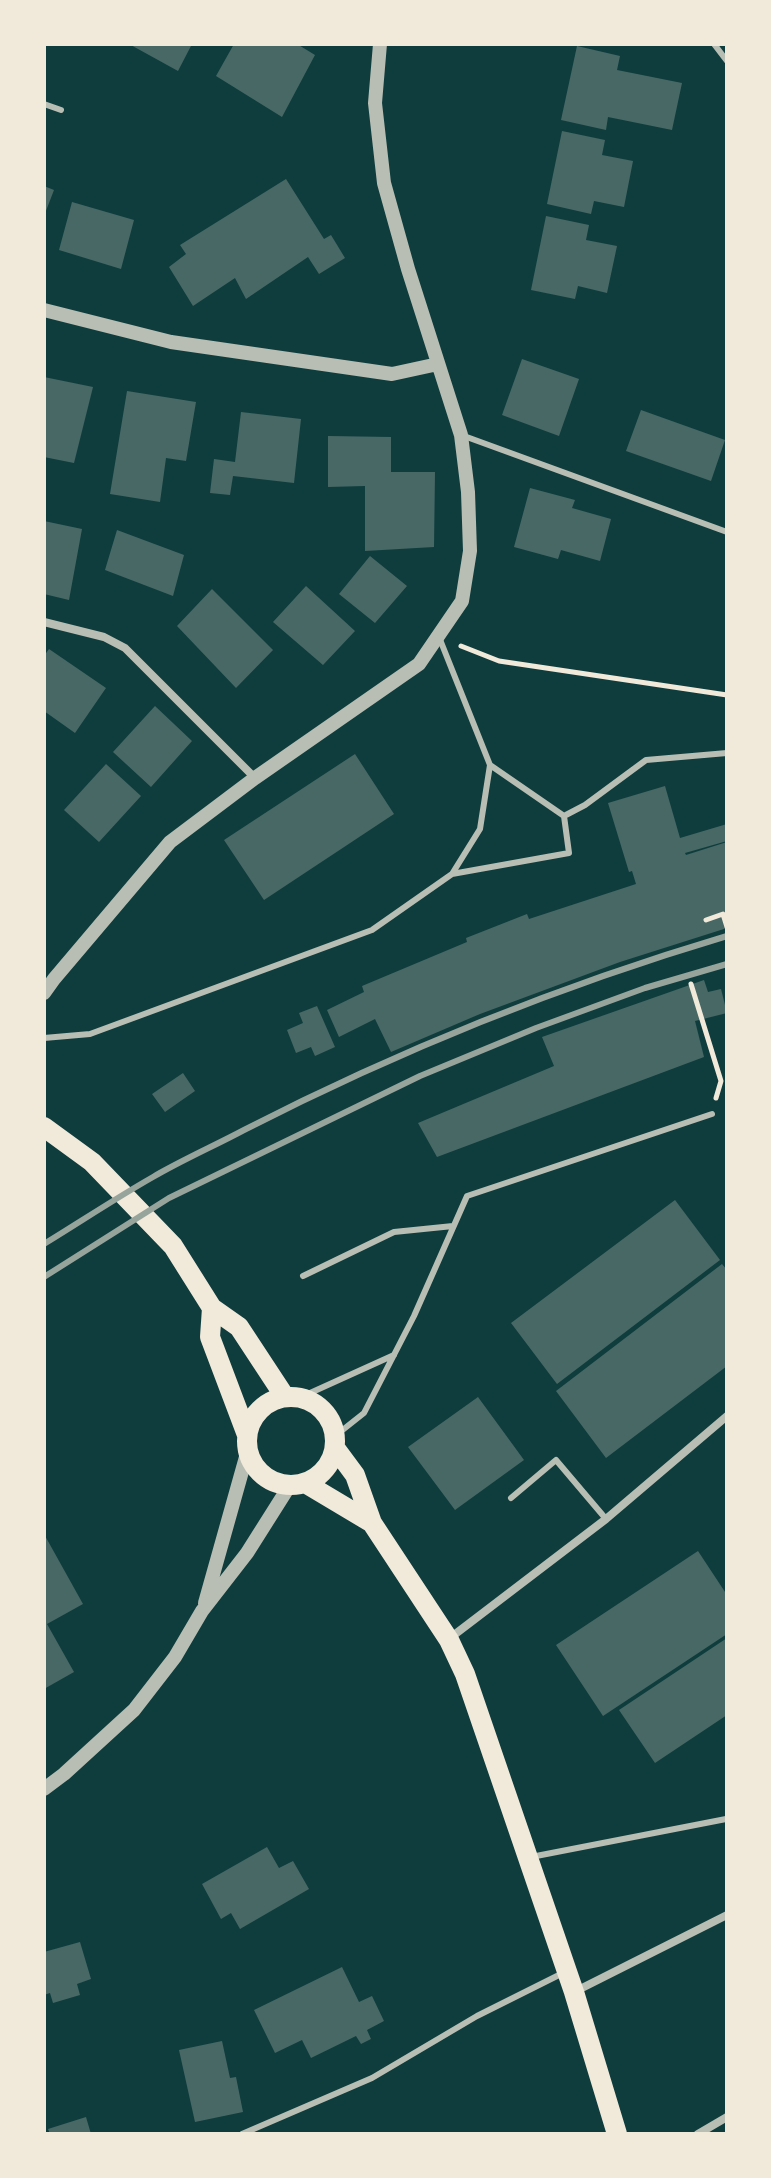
<!DOCTYPE html>
<style>
body{margin:0}
#map{position:relative;width:771px;height:2178px;overflow:hidden;background:#0f3d3e;font-family:Signika,sans-serif}
canvas{display:block}
.frame{position:absolute;inset:0;border:46px solid #f1e9da;pointer-events:none}
</style>
<div id="map">
<canvas width="771" height="2178"></canvas>
<div class="frame"></div>
</div>
<script>
const ctx = document.querySelector('canvas').getContext('2d');
ctx.lineJoin = 'round';
function paint(path, color) {
  ctx.fillStyle = color;
  ctx.fill(path, 'evenodd');
}
function stroke(path, color, width, dash) {
  ctx.strokeStyle = color;
  ctx.lineWidth = width;
  ctx.lineCap = dash ? 'butt' : 'round';
  ctx.setLineDash(dash || []);
  ctx.stroke(path);
}
const building = new Path2D(`
 M129,44H192L178,71Z
 M234,44H297L315,55L282,117L216,76Z
 M577,46L620,56L617,70L682,83L672,130L608,117L606,130L561,120Z
 M562,131L605,140L602,155L633,161L624,207L594,201L591,214L547,204Z
 M286,179L324,239L331,235L345,258L319,274L308,257L246,299L235,278L193,306L169,267L186,254L180,245Z
 M44,186L54,190L44,216Z
 M72,202L134,220L121,269L59,250Z
 M546,216L589,225L586,240L617,246L607,293L578,286L575,299L531,290Z
 M522,359L579,379L559,436L502,415Z
 M44,377L93,387L74,463L44,457Z
 M127,391L196,402L186,461L166,458L160,502L110,494Z
 M641,410L725,440L711,481L626,451Z
 M241,412L301,419L294,483L233,476L230,495L210,493L214,459L235,462Z
 M328,436L391,437V472H435L434,547L365,551V486L328,487Z
 M530,488L575,500L572,508L611,519L600,561L561,550L558,559L514,547Z
 M44,521L82,529L69,600L44,594Z
 M117,530L184,555L173,596L105,570Z
 M370,556L407,586L375,623L339,594Z
 M306,586L355,631L323,665L273,622Z
 M212,589L273,650L236,688L177,626Z
 M49,649L106,688L75,733L44,711V656Z
 M155,706L192,741L151,787L113,752Z
 M355,754L394,814L264,900L224,840Z
 M106,764L141,796L99,842L64,810Z
 M665,786L680,838L727,824V841L685,853L686,855L727,842V928L620,962L480,1014L391,1052L375,1019L339,1037L327,1010L364,992L362,986L467,942L466,938L527,914L529,919L636,884L632,871L629,872L608,803Z
 M704,980L708,992L721,989L727,1013L695,1021L704,1057L437,1157L418,1123L554,1066L542,1037Z
 M317,1006L335,1047L315,1056L311,1047L296,1053L287,1030L303,1023L299,1013Z
 M183,1073L195,1091L165,1112L152,1094Z
 M675,1200L720,1260L557,1384L511,1323Z
 M722,1264L727,1270V1366L606,1458L556,1391Z
 M478,1397L524,1460L455,1510L408,1447Z
 M44,1534L83,1604L47,1624L74,1672L44,1689Z
 M698,1551L727,1595V1634L603,1716L556,1645Z
 M727,1638V1715L655,1763L619,1710Z
 M267,1847L279,1868L293,1861L309,1889L240,1929L231,1913L221,1919L202,1884Z
 M80,1942L91,1979L77,1984L80,1995L53,2003L50,1993L44,1995V1952Z
 M342,1967L359,2002L372,1996L384,2021L367,2030L371,2039L361,2044L356,2036L311,2058L302,2040L275,2053L254,2010Z
 M222,2041L230,2078L236,2077L243,2112L195,2122L179,2050Z
 M86,2117L91,2134H50L48,2129Z`);
const path = new Path2D(`
 M461,646L499,661L727,695
 M706,920L723,914L727,927
 M691,984L721,1081L716,1098`);
const service = new Path2D(`
 M714,44L727,61
 M44,104L61,110
 M464,436L727,532
 M564,816L585,805L646,760L727,753
 M452,874L569,853L564,816L490,765
 M44,1038L90,1034L372,930L452,874L480,829L490,765L439,637
 M303,1276L394,1232L453,1226
 M299,1398L394,1355
 M335,1436L364,1413L414,1316L467,1196L712,1114
 M511,1498L556,1460L606,1519
 M531,1857L726,1819
 M242,2134L372,2078L477,2016L563,1973`);
const minor = new Path2D(`
 M44,622L104,637L125,648L255,778
 M450,1638L606,1519L727,1416
 M574,1992L727,1915
 M698,2134L727,2117`);
const tertiary = new Path2D(`
 M44,310L171,342L392,374L438,364
 M44,993L54,979L170,842L255,778L419,664L462,601L470,551L468,492L461,435L408,269L384,183L375,103L380,44
 M205,1603L248,1450
 M44,1789L64,1774L134,1710L175,1657L202,1611L247,1553L290,1485`);
const primary = new Path2D(`
 M44,1127L92,1162L173,1246L212,1308L239,1327L285,1397
 M212,1308L210,1337L247,1435
 M247 1441a44 44 0 1 1 88 0a44 44 0 1 1-88 0Z
 M335,1448L355,1475L372,1523L449,1640L465,1674L574,1992L617,2134
 M305,1483L372,1523`);
const rail = new Path2D(`
 M44,1244C80,1222 116,1198 153,1177C182,1160 214,1146 244,1130C400,1050 559,986 727,936
 M44,1277L169,1198L420,1076L536,1028L645,988L727,964`);
paint(building, '#486865');
stroke(path, '#f1e9da', 5);
stroke(service, '#b8beb3', 6);
stroke(minor, '#b8beb3', 8);
stroke(tertiary, '#b8beb3', 14);
stroke(primary, '#f1e9da', 20);
stroke(rail, '#97a49c', 6);
</script>
